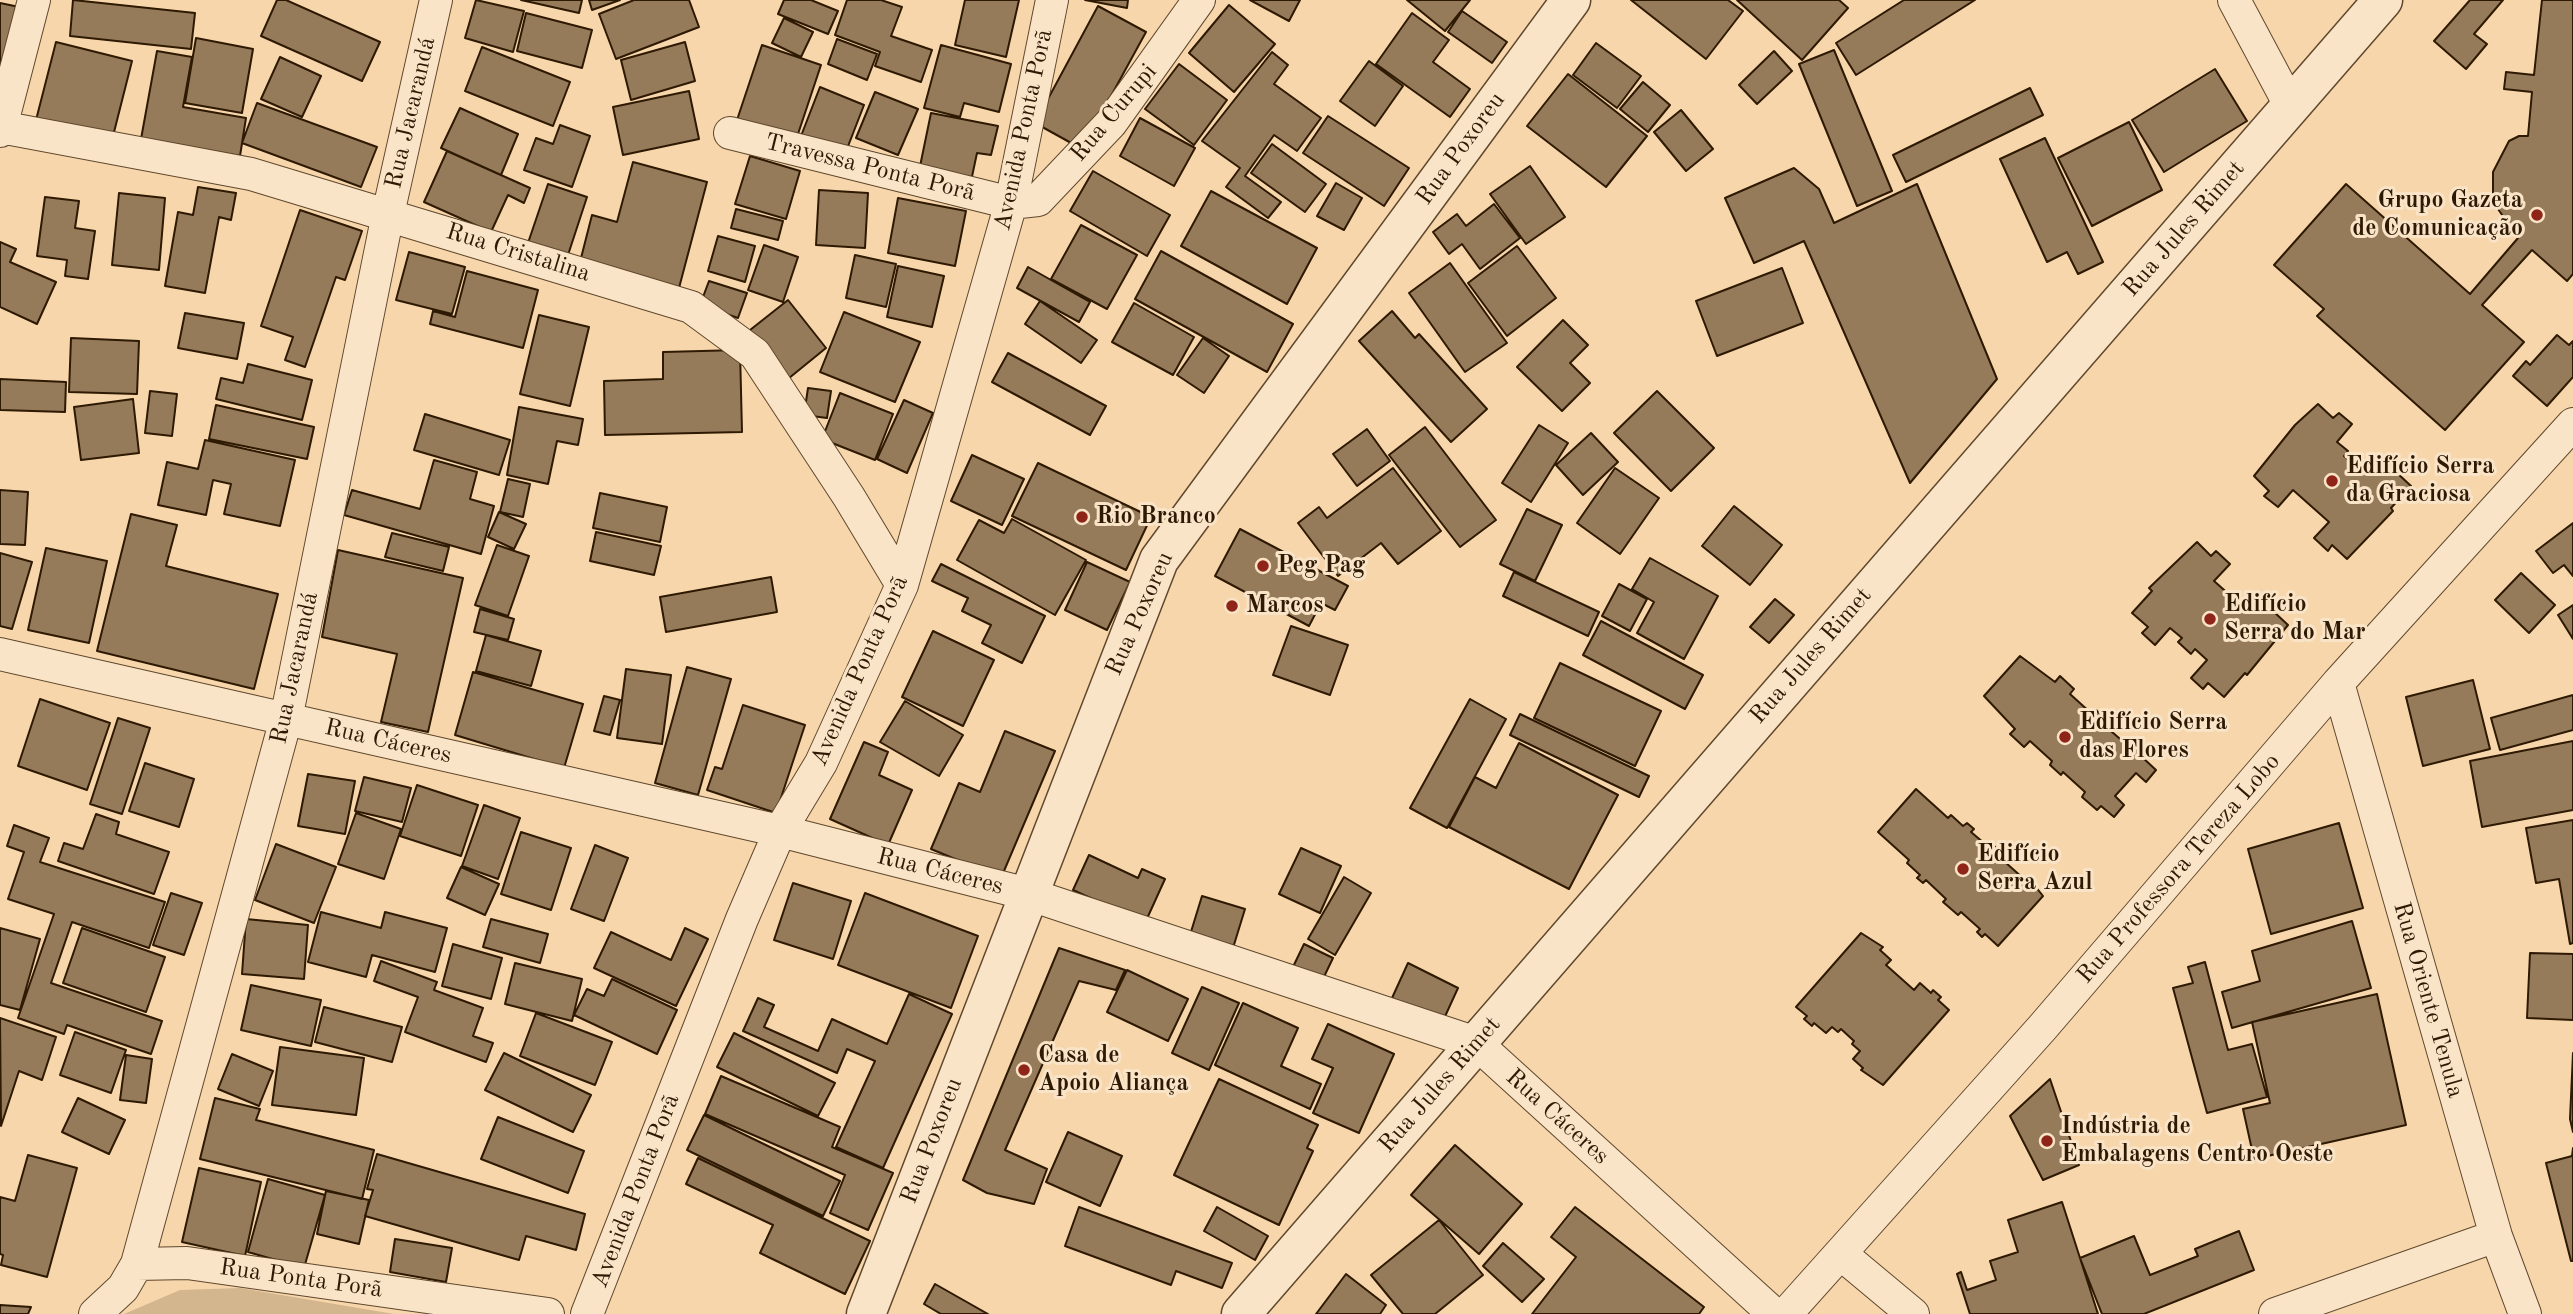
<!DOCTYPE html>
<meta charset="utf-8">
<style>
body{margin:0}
canvas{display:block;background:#f6d6aa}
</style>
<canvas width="2573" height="1314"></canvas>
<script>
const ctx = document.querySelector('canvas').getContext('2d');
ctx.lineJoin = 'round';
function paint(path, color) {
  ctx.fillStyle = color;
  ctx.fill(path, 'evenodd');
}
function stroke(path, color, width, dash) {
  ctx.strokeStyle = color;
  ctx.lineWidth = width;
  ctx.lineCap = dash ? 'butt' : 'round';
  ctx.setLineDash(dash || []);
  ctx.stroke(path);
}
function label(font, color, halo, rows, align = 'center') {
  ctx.font = font + ' "Old Standard TT",serif';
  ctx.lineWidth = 6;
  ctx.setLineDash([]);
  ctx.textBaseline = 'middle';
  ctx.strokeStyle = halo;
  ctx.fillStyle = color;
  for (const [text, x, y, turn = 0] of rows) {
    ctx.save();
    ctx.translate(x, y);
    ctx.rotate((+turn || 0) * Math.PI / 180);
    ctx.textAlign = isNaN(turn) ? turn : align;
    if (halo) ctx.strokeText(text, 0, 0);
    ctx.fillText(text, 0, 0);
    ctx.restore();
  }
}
const green = new Path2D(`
 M240,1288L394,1314H395H124L180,1290Z`);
const building = new Path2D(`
 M73,0L195,13L191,49L70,36Z
 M277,0H286L380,42L362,81L261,36Z
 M476,0L524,11L513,52L465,38Z
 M521,0H582L579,13Z
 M589,0H620L592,10Z
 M634,0H689L699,27L616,59L599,14Z
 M784,0H811L838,11L828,34L778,14Z
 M847,0H881L902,7L891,36L932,50L921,82L875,66L880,52L835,35Z
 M965,0H1019L1006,57L955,45Z
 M1085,0H1128L1127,8Z
 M1250,0H1300L1289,21Z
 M1407,0H1470L1445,31Z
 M1631,0H1728L1743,11L1706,59Z
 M1737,0H1839L1848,8L1802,60Z
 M1904,0H1975L1856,75L1836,43Z
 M2470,0H2503L2474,34L2487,44L2466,69L2434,41Z
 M2542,0H2573V274L2567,281L2532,250L2482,305L2524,342L2445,430L2317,316L2324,309L2274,265L2346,184L2470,294L2518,238L2498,209L2493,195V172L2509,141L2519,136H2528L2532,92L2504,89L2506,72L2534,75Z
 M0,3L24,8L0,94Z
 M1229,5L1275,44L1234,92L1189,53Z
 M1098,6L1146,32L1082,149L1035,123Z
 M1462,11L1507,42L1492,63L1448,32Z
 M526,13L592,30L582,68L517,51Z
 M1412,13L1449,40L1433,62L1470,89L1450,117L1376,64Z
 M784,18L813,32L801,57L772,43Z
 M196,38L253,49L242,113L185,103Z
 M837,39L877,54L867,80L828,64Z
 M56,42L132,61L111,144L35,124Z
 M685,42L695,81L631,100L621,60Z
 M1596,43L1641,76L1617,108L1573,75Z
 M762,45L821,65L796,140L737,120Z
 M941,45L1011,64L999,112L964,103L960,117L924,108Z
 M482,47L570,82L553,126L465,91Z
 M1834,50L1892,191L1857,206L1799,64Z
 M157,51L192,57L183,107L246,118L240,156L141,139Z
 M1774,51L1792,71L1757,104L1739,85Z
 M1272,52L1288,65L1274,84L1321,118L1297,151L1274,135L1245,176L1281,202L1268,218L1226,187L1240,168L1202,141Z
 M280,57L321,76L302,117L261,99Z
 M1369,61L1403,86L1375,126L1340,101Z
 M1179,64L1227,100L1194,145L1145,109Z
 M2215,69L2247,121L2164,172L2132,120Z
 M1568,74L1647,136L1606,187L1527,126Z
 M1643,82L1670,105L1648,132L1620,109Z
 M820,87L864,105L845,154L801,136Z
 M2030,88L2043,115L1906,182L1893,155Z
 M689,91L699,139L623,155L613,107Z
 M875,92L918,109L898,155L856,138Z
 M257,103L377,147L361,187L242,143Z
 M460,108L518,134L501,175L441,148Z
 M1681,110L1713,149L1686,171L1654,132Z
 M931,113L998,126L991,155L977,153L970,186L918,176Z
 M1328,116L1409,168L1384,206L1303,153Z
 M1140,118L1195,148L1174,186L1120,156Z
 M2129,122L2162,190L2092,226L2058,158Z
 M560,125L590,136L572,187L524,170L536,138L553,144Z
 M2045,138L2103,262L2078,274L2067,252L2047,262L2000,159Z
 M1272,144L1326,184L1305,212L1251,173Z
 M447,151L530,188L524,203L508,195L491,232L424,202Z
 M750,156L800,171L786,219L735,204Z
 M633,162L707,182L679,288L580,262L592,215L617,222Z
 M1530,166L1565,217L1526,244L1490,194Z
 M1794,168L1819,189L1834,223L1917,184L1997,379L1910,483L1804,241L1754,263L1725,198Z
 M1093,171L1170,215L1147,256L1070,211Z
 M1336,183L1362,198L1344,230L1317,216Z
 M548,184L587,197L568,255L528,243Z
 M198,187L236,193L231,220L219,217L205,293L165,286L178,212L193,215Z
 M819,190L868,193L865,248L816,245Z
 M1211,191L1317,248L1287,304L1181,246Z
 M119,193L165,198L159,270L112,265Z
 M45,197L79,201L75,228L95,231L88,279L65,276L67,260L37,256Z
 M898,198L966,211L955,266L888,253Z
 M1494,204L1520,238L1480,269L1462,244L1449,254L1433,232L1457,214L1466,226Z
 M736,209L783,221L778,240L731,228Z
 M300,210L362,231L345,280L336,277L305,367L285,360L293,337L261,326Z
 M1081,225L1137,255L1107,309L1051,279Z
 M718,236L755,246L745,282L708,271Z
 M0,242L16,249L10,262L56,282L37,324L0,307Z
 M764,245L798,257L783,302L748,290Z
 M1517,246L1556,298L1507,336L1468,283Z
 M1161,251L1293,324L1267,372L1135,299Z
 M409,252L465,267L452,314L396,300Z
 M855,255L896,264L886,307L846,298Z
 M1450,263L1507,343L1465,372L1409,293Z
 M898,266L944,276L932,327L887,317Z
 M1028,267L1090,302L1079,322L1017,288Z
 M1782,268L1803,323L1717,356L1696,301Z
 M467,271L538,290L523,348L430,324L433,311L455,317Z
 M709,281L747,293L738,318L700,305Z
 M788,300L826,348L783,383L745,334Z
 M1040,301L1097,340L1081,363L1025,324Z
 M1134,303L1194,337L1173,375L1112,342Z
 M1392,311L1415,338L1419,334L1487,409L1451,442L1359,341Z
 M844,312L920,342L895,402L820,372Z
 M185,313L244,323L237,359L178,348Z
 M539,315L589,327L570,406L520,394Z
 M1563,320L1588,345L1570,363L1590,383L1562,411L1517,367Z
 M2557,335L2569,345L2573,341V377L2547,406L2513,376L2526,361L2530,365Z
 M71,338L139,341L137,394L69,392Z
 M1203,338L1229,356L1204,393L1177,375Z
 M740,350L742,432L605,435L604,381L663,379V352Z
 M1008,353L1106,406L1090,435L992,382Z
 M248,364L312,380L302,420L216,399L221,378L243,383Z
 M0,379L66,382L65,412L0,410Z
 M808,388L831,391L827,418L804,415Z
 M150,391L177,394L172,436L145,433Z
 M1657,391L1714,448L1671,491L1614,433Z
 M840,393L893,414L875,460L822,439Z
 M133,399L139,453L81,460L74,407Z
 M904,400L933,413L907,473L877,459Z
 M2318,404L2333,418L2339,413L2352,424L2337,442L2348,451L2344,456L2358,469L2362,465L2371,473L2386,455L2399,467L2396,472L2411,486L2391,508L2393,511L2347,559L2332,545L2328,551L2314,538L2329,522L2293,490L2278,507L2264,496L2269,491L2254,476L2295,425Z
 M216,405L314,427L307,459L209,439Z
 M519,407L583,419L578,445L557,441L548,484L507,475Z
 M425,414L510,440L499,475L414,450Z
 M1539,425L1568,443L1531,502L1502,483Z
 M1425,427L1496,520L1460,547L1389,455Z
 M1367,429L1390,461L1357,486L1333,454Z
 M1591,433L1618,462L1583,495L1556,465Z
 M205,440L295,460L280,526L224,514L231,484L213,480L206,515L158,505L167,462L198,469Z
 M972,455L1024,479L1002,525L951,501Z
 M434,460L477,472L470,499L494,506L481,554L344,515L352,490L420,509Z
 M1038,463L1151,517L1126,570L1012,516Z
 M1393,468L1441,531L1398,564L1381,543L1338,576L1298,523L1319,507L1327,518Z
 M1615,468L1659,498L1620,554L1577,523Z
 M508,479L530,484L523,517L500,512Z
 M0,490L28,492L25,545L0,544Z
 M600,493L667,507L660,542L593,528Z
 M1734,506L1782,545L1750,585L1702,546Z
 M1527,509L1562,525L1535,581L1500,564Z
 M499,512L526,524L514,549L488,537Z
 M131,514L177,525L166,566L278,594L254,689L97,651Z
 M1012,519L1086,560L1055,615L957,560L979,520L1004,533Z
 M2573,523V576L2564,565L2553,573L2536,551Z
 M1240,529L1348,586L1335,610L1321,603L1309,626L1215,576Z
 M596,532L661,546L654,575L590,561Z
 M392,533L449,547L443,571L385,557Z
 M2197,542L2211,556L2216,551L2230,564L2214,581L2249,612L2265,595L2278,606L2273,611L2288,625L2247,675L2245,673L2224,697L2208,683L2203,689L2191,678L2207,660L2195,649L2191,654L2178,642L2182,638L2170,628L2155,645L2142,633L2148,627L2132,613L2152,591L2149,588Z
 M497,545L529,556L508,616L475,605Z
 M46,548L107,561L89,643L28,630Z
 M338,550L463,578L428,732L381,722L397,654L322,637Z
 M0,553L32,562L12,629L0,626Z
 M1650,558L1718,596L1684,659L1637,633L1654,602L1632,589Z
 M1087,562L1130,582L1107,630L1065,610Z
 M941,564L1045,616L1022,663L982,643L991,625L962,611L968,598L932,581Z
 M1514,572L1599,612L1588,636L1503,596Z
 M2521,573L2555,605L2529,633L2495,600Z
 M771,577L777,612L666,632L660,597Z
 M1619,584L1647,599L1630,631L1602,616Z
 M1775,599L1794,615L1769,643L1750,627Z
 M2573,605V639L2558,615Z
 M480,609L514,619L508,640L474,632Z
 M1601,621L1703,675L1685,709L1583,655Z
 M1291,626L1348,645L1330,695L1273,675Z
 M933,631L994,660L963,726L902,697Z
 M486,635L541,651L531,686L476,671Z
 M2020,656L2055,682L2060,676L2074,689L2070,694L2092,714L2096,710L2108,721L2104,725L2127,745L2132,740L2146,753L2142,757L2156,770L2146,782L2136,773L2115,796L2124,805L2114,817L2101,806L2097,810L2082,797L2085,792L2063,772L2061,775L2050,765L2052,761L2030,741L2024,747L2010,734L2015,729L1984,696Z
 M1560,663L1661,711L1635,766L1534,718Z
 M687,667L731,679L698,795L655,783Z
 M626,669L671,675L662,744L617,738Z
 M473,672L583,704L564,768L455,735Z
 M2473,680L2490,749L2423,766L2406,697Z
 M2573,695V730L2500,750L2491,718Z
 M604,696L620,700L610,735L594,731Z
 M40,699L110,723L87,790L18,766Z
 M1470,699L1506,719L1447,828L1410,808Z
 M905,701L963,735L939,776L880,742Z
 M743,705L805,725L776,813L707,790L715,767L722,769Z
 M1520,714L1649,776L1639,797L1510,735Z
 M118,718L150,728L122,814L90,804Z
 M1005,731L1055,751L1001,878L931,849L959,783L980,792Z
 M2573,741V810L2482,827L2470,761Z
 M864,742L888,752L879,775L912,790L888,845L830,819Z
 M1519,743L1618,795L1569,889L1449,827L1475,777L1496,788Z
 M145,763L194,779L179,827L129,811Z
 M308,774L355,781L345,834L298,826Z
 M364,777L411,788L402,822L355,811Z
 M417,785L478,805L461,856L400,836Z
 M1916,789L1948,818L1951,815L1963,826L1967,823L1974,829L1971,832L1991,849L1994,846L2008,859L2005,862L2024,879L2027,876L2043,896L1998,946L1985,934L1982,937L1977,932L1980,929L1961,912L1958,915L1943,902L1946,899L1926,880L1923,883L1917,878L1920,875L1907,863L1909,860L1878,832Z
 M484,805L520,818L498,879L462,866Z
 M356,813L401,829L384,879L338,864Z
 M96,814L119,822L116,834L169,852L154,894L58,861L64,843L83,849Z
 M2573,820V943L2570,944L2559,879L2536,883L2526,828Z
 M2339,823L2363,908L2271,934L2248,849Z
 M14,825L49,838L40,862L165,902L149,948L72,922L51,983L162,1021L151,1054L67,1025L64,1034L18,1018L54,914L8,899L24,852L7,846Z
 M521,832L571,848L551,910L501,894Z
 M276,844L336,867L314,923L255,900Z
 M595,845L628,858L604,921L571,909Z
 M1301,848L1341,866L1320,913L1279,894Z
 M1089,855L1138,878L1142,869L1165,879L1145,923L1073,890Z
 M461,867L499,884L485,915L447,898Z
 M1344,877L1371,893L1335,955L1308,939Z
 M793,883L851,901L833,959L774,940Z
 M171,893L202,903L184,955L153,945Z
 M865,893L978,936L951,1008L838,965Z
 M1202,896L1245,909L1233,948L1190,935Z
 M321,912L381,928L385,912L447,928L435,972L372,955L366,977L308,962Z
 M246,919L308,925L304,979L242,974Z
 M491,919L548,934L540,963L483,947Z
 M2352,921L2371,988L2232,1028L2222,992L2260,981L2252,951Z
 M0,928L40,939L20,1010L0,1005Z
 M82,928L165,957L146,1012L63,983Z
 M685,928L708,939L676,1006L594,968L611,932L671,960Z
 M1861,933L1883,947L1880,950L1891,960L1886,965L1914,990L1920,983L1931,993L1933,990L1941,997L1938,1000L1949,1010L1883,1085L1861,1070L1863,1068L1853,1059L1860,1051L1852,1044L1854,1041L1841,1029L1838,1032L1832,1027L1826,1033L1814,1023L1812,1026L1804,1019L1807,1016L1796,1007Z
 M453,944L502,958L491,999L442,986Z
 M1304,944L1333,958L1321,983L1292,969Z
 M1059,948L1125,970L1116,990L1079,981L1005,1150L1047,1169L1034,1204L987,1193L963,1180Z
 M2530,953L2573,954V1020L2527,1018Z
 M381,961L437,982L434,990L483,1008L473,1036L493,1043L486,1062L405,1032L418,997L374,981Z
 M2205,962L2228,1050L2252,1044L2267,1097L2207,1113L2173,988L2193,983L2188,967Z
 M515,963L582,979L572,1021L505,1004Z
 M1408,963L1458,988L1442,1023L1392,998Z
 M1127,970L1188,999L1168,1041L1107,1012Z
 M612,979L677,1010L657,1054L574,1015L587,989L604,996Z
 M251,985L321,1000L311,1046L241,1030Z
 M1202,987L1239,1003L1209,1070L1172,1053Z
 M909,994L952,1014L883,1168L836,1147L875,1061L847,1049L837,1073L743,1031L758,998L774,1005L764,1027L818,1051L832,1019L887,1044Z
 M2377,994L2406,1125L2254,1159L2243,1109L2270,1103L2252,1022Z
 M1243,1003L1298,1028L1281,1066L1321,1084L1310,1109L1215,1065Z
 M324,1007L402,1027L392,1062L315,1042Z
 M536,1013L612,1042L595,1085L520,1056Z
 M0,1018L56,1037L42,1080L19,1071L1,1126Z
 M1328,1024L1394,1054L1359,1133L1313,1113L1333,1068L1312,1059Z
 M75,1032L126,1050L111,1093L60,1075Z
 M734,1033L835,1083L818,1116L717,1067Z
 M280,1047L364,1058L356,1115L272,1105Z
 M504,1053L591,1095L573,1132L485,1090Z
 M2573,1053V1132L2570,1119Z
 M232,1054L273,1071L259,1106L218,1089Z
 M126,1055L152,1059L146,1103L120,1100Z
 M721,1076L840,1127L832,1147L893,1173L868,1230L830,1213L845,1175L705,1114Z
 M1219,1079L1318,1125L1307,1148L1313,1151L1279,1225L1174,1175Z
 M2050,1079L2079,1165L2043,1180L2010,1116Z
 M78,1098L125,1120L109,1154L62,1132Z
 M215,1098L260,1109L256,1120L374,1150L362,1199L200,1159Z
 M704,1115L840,1181L823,1216L687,1150Z
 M498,1117L584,1151L568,1193L481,1159Z
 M1068,1132L1122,1156L1100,1206L1046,1182Z
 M1455,1145L1522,1204L1479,1254L1411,1195Z
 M2573,1148V1261H2571L2546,1163L2572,1156Z
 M377,1154L585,1214L576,1250L526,1236L519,1260L365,1216L373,1190L367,1189Z
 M28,1155L77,1168L47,1277L1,1265L3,1255L0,1254V1197L15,1201Z
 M698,1158L870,1241L845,1294L760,1253L773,1225L686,1184Z
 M199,1168L261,1182L245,1256L182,1242Z
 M268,1179L325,1195L304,1268L248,1252Z
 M326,1191L369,1200L359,1244L317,1234Z
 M2062,1202L2098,1314H1970L1957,1274L1961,1272L1967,1290L1996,1280L1990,1261L2018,1252L2008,1220Z
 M1079,1207L1232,1263L1222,1288L1176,1271L1171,1285L1065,1246Z
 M1217,1207L1268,1236L1255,1260L1204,1231Z
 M1575,1207L1704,1307L1699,1314H1532L1576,1257L1551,1237Z
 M1439,1220L1483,1275L1435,1314H1403L1371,1275Z
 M2239,1231L2254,1270L2144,1314H2102L2080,1258L2134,1236L2150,1275L2198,1256L2195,1249Z
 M395,1239L452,1248L446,1282L390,1272Z
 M1503,1243L1544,1279L1522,1302L1483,1266Z
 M1346,1274L1386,1305L1380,1314H1316Z
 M935,1284L988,1314H941L924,1304Z
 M0,1305L31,1307L28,1314H0Z`);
const minor = new Path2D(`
 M2234,0L2291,107
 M0,127L251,174L691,307L755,354L849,497L902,585
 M0,131L34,0
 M730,133L1011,203L1038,200L1111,123L1199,0
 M0,654L780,831L1028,894L1476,1043L1774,1314
 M2338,683L2496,1236L2525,1314
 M1841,1254L1913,1314
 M137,1264L187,1263L548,1314
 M95,1314L123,1288L137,1264L286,719L388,214L436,0
 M587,1314L742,919L780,831L821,763L902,585L1011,203L1052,0
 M1786,1314L2042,1028L2338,683L2573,424
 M2275,1314L2496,1236`);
const tertiary = new Path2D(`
 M866,1314L1159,560L1571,0
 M1241,1314L2383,0`);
const markers = [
 [2537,215,7,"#8f2418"],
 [2332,481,7,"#8f2418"],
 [1082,517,7,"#8f2418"],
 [1263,566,7,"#8f2418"],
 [1232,606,7,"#8f2418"],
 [2210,619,7,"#8f2418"],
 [2065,737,7,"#8f2418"],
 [1963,869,7,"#8f2418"],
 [1024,1070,7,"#8f2418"],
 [2047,1141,7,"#8f2418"]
];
const streetNames = [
 ["Rua Jacarandá",411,113,-77],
 ["Rua Curupi",1114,113,-50],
 ["Avenida Ponta Porã",1024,130,-78],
 ["Rua Poxoreu",1461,149,-54],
 ["Travessa Ponta Porã",870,168,14],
 ["Rua Jules Rimet",2184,229,-49],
 ["Rua Cristalina",518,253,17],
 ["Rua Poxoreu",1140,614,-66],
 ["Rua Jules Rimet",1811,656,-49],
 ["Rua Jacarandá",295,668,-78],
 ["Avenida Ponta Porã",860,671,-66],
 ["Rua Cáceres",388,742,13],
 ["Rua Professora Tereza Lobo",2179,869,-49],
 ["Rua Cáceres",940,872,14],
 ["Rua Oriente Tenula",2428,1000,74],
 ["Rua Jules Rimet",1440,1085,-49],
 ["Rua Cáceres",1557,1117,42],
 ["Rua Poxoreu",932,1141,-69],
 ["Avenida Ponta Porã",636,1191,-69],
 ["Rua Ponta Porã",301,1279,8]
];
const poiNames = [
 ["Grupo Gazeta",2523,201,"right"],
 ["de Comunicação",2523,229,"right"],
 ["Edifício Serra",2346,467],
 ["da Graciosa",2346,495],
 ["Rio Branco",1096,517],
 ["Peg Pag",1277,566],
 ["Edifício",2224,605],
 ["Serra do Mar",2224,633],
 ["Marcos",1246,606],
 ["Edifício Serra",2079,723],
 ["das Flores",2079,751],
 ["Edifício",1977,855],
 ["Serra Azul",1977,883],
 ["Casa de",1038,1056],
 ["Apoio Aliança",1038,1084],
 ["Indústria de",2061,1127],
 ["Embalagens Centro Oeste",2061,1155]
];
paint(green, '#d4b68e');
paint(building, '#967b5a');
stroke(building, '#2e1903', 2);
stroke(minor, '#60482d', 34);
stroke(tertiary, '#60482d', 41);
stroke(minor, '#f9e4c8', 32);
stroke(tertiary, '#f9e4c8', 38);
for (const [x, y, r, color] of markers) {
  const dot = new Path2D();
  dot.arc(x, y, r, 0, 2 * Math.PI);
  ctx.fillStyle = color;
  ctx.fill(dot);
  stroke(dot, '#f9e4c8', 2.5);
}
label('24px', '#2e1903', '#f9e4c8', streetNames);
label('bold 24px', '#2e1903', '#f9e4c8', poiNames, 'left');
</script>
